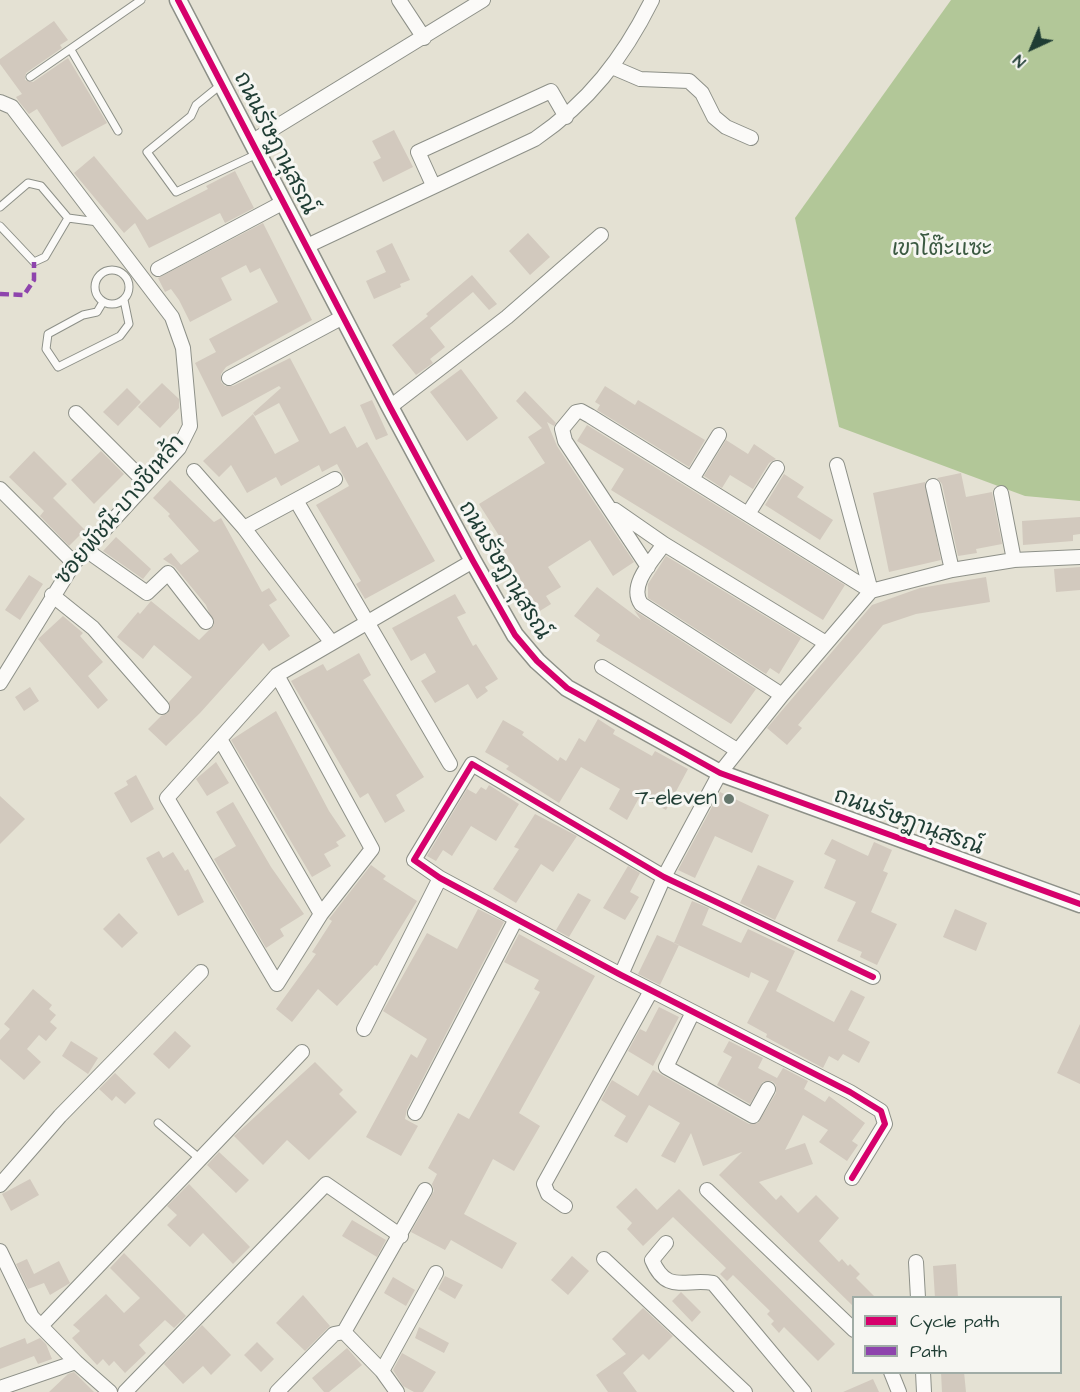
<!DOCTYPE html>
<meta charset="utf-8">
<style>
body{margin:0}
#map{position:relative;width:1080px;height:1392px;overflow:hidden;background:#e4e1d3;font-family:"Architects Daughter",sans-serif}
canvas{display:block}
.legend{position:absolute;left:852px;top:1296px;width:210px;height:78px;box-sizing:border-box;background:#f6f6f2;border:2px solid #a0aca6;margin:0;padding:8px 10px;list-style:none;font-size:18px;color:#1f3d34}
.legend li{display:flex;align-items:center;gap:12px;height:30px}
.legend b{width:30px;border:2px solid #a0aca6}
.north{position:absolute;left:1002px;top:18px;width:60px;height:60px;-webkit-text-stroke:4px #f6f6f2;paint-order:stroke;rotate:224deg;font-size:16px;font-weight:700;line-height:24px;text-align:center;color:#1f3d34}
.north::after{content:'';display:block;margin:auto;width:21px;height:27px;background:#1f3d34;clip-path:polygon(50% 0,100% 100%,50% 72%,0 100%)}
</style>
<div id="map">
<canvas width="1080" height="1392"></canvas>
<ul class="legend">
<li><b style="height:8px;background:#d6006c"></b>Cycle path</li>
<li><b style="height:8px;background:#8e44ad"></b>Path</li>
</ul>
<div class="north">N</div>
</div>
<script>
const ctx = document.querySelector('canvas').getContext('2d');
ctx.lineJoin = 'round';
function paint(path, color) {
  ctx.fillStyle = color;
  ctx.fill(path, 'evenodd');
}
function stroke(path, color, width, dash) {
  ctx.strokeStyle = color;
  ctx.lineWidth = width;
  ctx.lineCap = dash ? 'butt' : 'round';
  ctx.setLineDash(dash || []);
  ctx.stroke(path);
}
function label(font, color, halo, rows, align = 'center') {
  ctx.font = font + ' "Architects Daughter","Playpen Sans Thai",sans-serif';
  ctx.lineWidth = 6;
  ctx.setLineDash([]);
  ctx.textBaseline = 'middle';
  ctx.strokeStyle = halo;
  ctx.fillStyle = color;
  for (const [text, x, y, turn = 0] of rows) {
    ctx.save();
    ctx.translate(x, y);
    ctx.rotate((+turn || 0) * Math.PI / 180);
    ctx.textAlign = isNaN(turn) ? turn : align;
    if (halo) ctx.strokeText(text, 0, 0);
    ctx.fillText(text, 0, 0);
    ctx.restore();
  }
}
const forest = new Path2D(`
 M951,0H1080V501L1025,496L839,427L795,218Z`);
const building = new Path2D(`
 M54,21L68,40L60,45L62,48L26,73L25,80L33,82L68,58L107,123L62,147L37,109L29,114L20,103L16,97L22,94L0,64V59Z
 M394,130L413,167L383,182L373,162L381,158L372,141Z
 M94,156L147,220L208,189L206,186L235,171L254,208L225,223L220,213L149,248L135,223L124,233L74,173Z
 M263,223L312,320L226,367L221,374V382L225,386H233L290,358L330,434L345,426L357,448L367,442L435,561L365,599L356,584L361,581L316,505L349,486L337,464L322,472L319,465L281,486L276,477L247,493L231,465L219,477L203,461L253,414L275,454L299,441L279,403L255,416L253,413L281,388L279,386L222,417L195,363L216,352L209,339L278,302L260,268L250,273L246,265L221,278L232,300L190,322L179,300L171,289L165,292L158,278Z
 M528,233L550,257L530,275L509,251Z
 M392,243L410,280L400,284L401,287L374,299L366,281L386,272L376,251Z
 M472,275L497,304L489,310L473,292L430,328L445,347L430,359L433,363L416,375L392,345L428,316L426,314Z
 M461,369L498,418L467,441L430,392Z
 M162,383L179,399V408L160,428L138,407Z
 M605,386L635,405L638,400L705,440L689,467L597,410L600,405L595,402Z
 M127,388L141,402L118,426L103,412Z
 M525,391L556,423L554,426L547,422L557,446L634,562L613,576L590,540L548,567L561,587L546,596L551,604L527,619L510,591L523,584L500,544L503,542L479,504L545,463L528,437L542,428L516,401Z
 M372,400L388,435L376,440L360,405Z
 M587,425L845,585L823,620L611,490L624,469L577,441Z
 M726,440L748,454L754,444L776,459L769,463L753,489L730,475L722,488L704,476Z
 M34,451L67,484L53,498L85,530L69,546L40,516L44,511L9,477Z
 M101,451L124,474L94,504L71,480Z
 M961,473L966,497L992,492L1002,544L976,549L977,553L958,556L942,484L937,478Z
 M784,474L804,487L797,497L833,520L820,540L765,505Z
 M170,480L214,522L221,518L262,592L269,588L277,600L269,605L290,636L269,651L263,643L200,713L166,746L148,729L161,716L168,713L169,702L192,677L154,645L143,659L117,637L138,612L140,614L151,601L199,640L214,625L206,605L175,567L163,559L171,553L181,565L199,551L168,516L170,514L153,498Z
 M925,482L941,560L889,572L873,493Z
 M1080,517V534L1073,535V541L1023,545L1022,521Z
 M116,537L151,569L143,579L103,551Z
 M666,556L801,638L779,674L770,668L766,674L648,598V584Z
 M1080,567V590L1056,592L1054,569Z
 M29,575L43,584L20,620L5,610Z
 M986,577L990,602L916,614L883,625L798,725L802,728L787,745L767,728L872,605L920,588Z
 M597,587L641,620L634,610L756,689L731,724L596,641L600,635L574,616Z
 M455,594L466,613L457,617L473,646L476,644L498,679L485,687L488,691L477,699L468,684L435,703L421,681L436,672L425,653L411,661L392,628Z
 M63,616L83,633L80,636L103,662L88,676L108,700L98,709L38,639Z
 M359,653L371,675L363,680L424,777L396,795L405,811L385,823L368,793L360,798L291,681L323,664L327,671Z
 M30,687L39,701L24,711L15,697Z
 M276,711L329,811L346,836L336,842L339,846L324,854L331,866L312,877L231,740Z
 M598,719L615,730L613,734L652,756L655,751L688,769L666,810L640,796L627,820L609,809L620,789L581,767L559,803L506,769L509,766L485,752L503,720L524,732L522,735L558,761L560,757L566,761L579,738L585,742Z
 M216,762L229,783L207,796L196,779Z
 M136,775L154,809L131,823L114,793L128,785L126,781Z
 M489,785L519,804L496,841L471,826L452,856L443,850L436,861L427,856L467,789L476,794L481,787L486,790Z
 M720,792L769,815L752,853L715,836L695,878L678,870Z
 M0,796L25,819L0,844Z
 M233,802L271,867L304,914L280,929L284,936L266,948L214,859L236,846L216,812Z
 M535,814L577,836L553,872L541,864L516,903L493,889L519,849L514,847Z
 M832,839L868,856L874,842L892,850L883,871L888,873L871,912L897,924L877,965L860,957L862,952L837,941L856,902L824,888L836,860L824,854Z
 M159,851L163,858L173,852L185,871L188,869L204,902L178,916L146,858Z
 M371,865L386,876L383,879L417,901L377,966L375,965L337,1006L318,989L292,1022L276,1009L316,954L312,952L332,921L329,919Z
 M758,865L794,881L775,920L740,903Z
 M628,866L640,873L630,892L639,897L625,920L603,908Z
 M578,893L591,900L569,937L556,930Z
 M692,901L709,908L702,925L741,943L748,929L795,951L776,991L834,1022L851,990L865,997L848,1030L870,1042L859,1063L843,1054L838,1061L829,1056L823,1068L766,1037L767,1034L747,1023L769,981L751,972L749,978L674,943Z
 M478,909L504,922L407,1109L405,1119L418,1126L401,1156L366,1137L411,1054L417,1058L427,1039L383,1011L427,933L457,949Z
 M955,909L987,923L976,951L943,937Z
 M119,913L138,933L122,948L103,929Z
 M519,934L595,976L519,1113L540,1126L514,1171L493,1159L464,1214L517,1243L502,1269L451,1240L445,1250L411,1232L434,1191L432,1184L437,1174L428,1168L458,1113L469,1119L540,992L534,989L539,980L504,962Z
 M657,935L679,945L660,985L638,974Z
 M33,989L52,1005L49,1009L56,1015L50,1022L57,1028L46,1041L39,1035L27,1049L41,1062L24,1080L0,1059V1040L10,1029L4,1024Z
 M659,1007L679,1017L653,1066L628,1051L640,1029L646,1032Z
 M1080,1024V1084L1057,1073Z
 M175,1031L191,1046L169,1069L153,1054Z
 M71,1041L98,1058L88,1074L62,1056Z
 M729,1041L763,1058L758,1068L777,1078L783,1068L808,1081L804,1089L825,1102L829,1096L865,1123L852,1141L858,1145L847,1161L819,1142L828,1130L803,1115L785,1150L805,1143L813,1164L759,1182L776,1200L781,1195L798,1213L816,1195L839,1218L819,1241L839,1262L842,1259L848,1266L850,1264L860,1274L856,1278L876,1298H854V1307L719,1175L742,1152L703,1166L691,1133L675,1163L661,1156L680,1123L649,1105L627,1143L614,1136L626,1116L601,1100L612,1080L638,1096L653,1070L749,1124L758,1123L776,1093V1085L772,1081L763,1082L750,1104L717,1085L732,1057L723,1052Z
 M315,1062L343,1090L339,1094L357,1112L309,1160L287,1140L263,1165L234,1136Z
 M115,1073L136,1093L125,1104L116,1096L112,1101L99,1089Z
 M219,1152L249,1180L236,1193L207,1165Z
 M30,1179L39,1195L11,1211L2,1194Z
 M189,1184L250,1247L233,1264L203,1233L190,1247L167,1225L177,1215L167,1206Z
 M636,1188L657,1210L679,1189L835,1344L818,1361L784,1327L779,1333L771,1324L774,1321L767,1314L770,1311L733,1275L727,1281L720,1274L726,1268L673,1217L643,1246L627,1229L632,1223L616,1207Z
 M352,1220L386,1240L377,1257L342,1236Z
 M124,1253L186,1316L174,1328L165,1320L139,1345L146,1353L125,1373L114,1361L109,1366L103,1359L97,1365L72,1338L80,1331L73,1325L106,1294L124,1313L140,1298L110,1268Z
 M572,1256L589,1271L568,1295L551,1280Z
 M27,1259L34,1274L59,1261L70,1283L50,1295L44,1283L28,1289L16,1264Z
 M956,1264L958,1298H935L933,1266Z
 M445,1276L463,1285L455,1299L438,1289Z
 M393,1277L415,1290L406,1306L384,1293Z
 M681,1292L701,1312L692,1322L672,1301Z
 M303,1295L330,1326L305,1351L276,1323Z
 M643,1308L673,1336L649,1360L643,1354L623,1373L637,1392H608L596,1375L626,1354L612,1339Z
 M202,1325L231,1355L211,1375L203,1366L183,1384L164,1364Z
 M419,1327L449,1343L444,1353L415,1338Z
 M25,1338L27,1344L40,1338L46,1344L52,1359L38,1364L34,1356L0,1369V1348Z
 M257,1342L274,1359L261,1372L244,1355Z
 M347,1348L362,1365L329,1392H324L312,1378Z
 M402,1353L436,1372L423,1392H414L403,1386L393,1370Z
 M74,1372L94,1392H49L68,1374Z
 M941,1372H964L966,1392H942Z
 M873,1379L879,1392H843Z`);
const service = new Path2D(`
 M71,50L118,131
 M30,77L141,0
 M223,83L196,105L191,116L147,152L176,192L257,154
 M0,207L28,183L41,186L68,218L98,222
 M0,226L34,262L45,257L68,218
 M95 287a17 17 0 1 1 34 0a17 17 0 1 1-34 0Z
 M103,302L97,312L83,315L48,334L46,349L58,367L120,336L129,324L124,300
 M158,1123L200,1159`);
const minor = new Path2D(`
 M399,0L424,38
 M612,67L640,79L689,81L702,93L714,117L726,127L751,138
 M0,102L12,107L172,317L183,348L190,426L179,448L74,563L0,683
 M253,141L483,0
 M433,185L418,152L551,91L566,117
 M307,246L535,139C589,102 623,58 652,0
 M158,269L284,202
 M229,378L343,317
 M390,407L507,317L601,235
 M76,413L146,483
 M837,465L871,591
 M194,471L244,528L332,643
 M692,479L719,435
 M933,486L952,570
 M0,489L74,563
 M1001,493L1014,560
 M297,502L450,764
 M615,510L664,544L826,643
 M748,514L777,468
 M244,528L335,479
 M664,544C653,560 628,585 641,604L782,695
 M86,550L147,593L168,573L206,622
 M648,567L565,441L562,429L576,412L581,411L590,416L871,591
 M52,595L93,628L162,707
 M602,667L737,750
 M277,675L372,849L321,914L277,984L167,798L277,675L473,561
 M220,739L321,914
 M621,975L664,877L720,773L782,695L871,591L952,570L1014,560L1080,557
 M693,1012L666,1067L753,1116L768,1089
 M364,1029L440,878
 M415,1113L516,919
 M852,1178L885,1124L881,1111L850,1092L621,975L440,878L414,860L472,764L664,877L873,977
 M0,1185L60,1116L201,972
 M707,1190L854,1330
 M565,1206L548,1194L544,1184L651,991
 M666,1243L652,1260C667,1295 685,1278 713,1283L804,1392
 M0,1251L32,1317L76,1362L110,1392
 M604,1259L745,1392
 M916,1262L918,1298
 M41,1326L302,1052
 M344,1332L382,1371L397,1392
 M382,1371L436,1273
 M891,1372L899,1392
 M923,1372L924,1392
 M0,1388L76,1362
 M125,1392L326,1184L401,1236
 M277,1392L334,1334L344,1332L425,1190`);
const tertiary = new Path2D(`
 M178,0L390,407L473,561L515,635L537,661L567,688L720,773L1080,904`);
const quiet = new Path2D(`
 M0,294L24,295L34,280V262`);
const cycleway = new Path2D(`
 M178,0L390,407L473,561L515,635L537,661L567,688L720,773L1080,904
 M852,1178L885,1124L881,1111L850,1092L621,975L440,878L414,860L472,764L664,877L873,977`);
const markers = [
 [729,799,6,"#64766c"]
];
const streetNames = [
 ["ถนนรัษฎานุสรณ์",274,144,63],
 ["ซอยพัชนี-บางชีเหล้า",121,511,-50],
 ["ถนนรัษฎานุสรณ์",503,571,59],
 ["ถนนรัษฎานุสรณ์",908,823,20]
];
const parkNames = [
 ["เขาโต๊ะแซะ",942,250]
];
const poiNames = [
 ["7-eleven",717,799]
];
paint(forest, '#b2c798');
paint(building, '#d2c9be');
stroke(service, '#8d9088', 9);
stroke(minor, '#8d9088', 16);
stroke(tertiary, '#8d9088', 19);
stroke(service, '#fbfaf8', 7);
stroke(minor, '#fbfaf8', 14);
stroke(tertiary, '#fbfaf8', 16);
stroke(quiet, '#8e44ad', 4.5, [9, 4.5]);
stroke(cycleway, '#d6006c', 6);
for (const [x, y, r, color] of markers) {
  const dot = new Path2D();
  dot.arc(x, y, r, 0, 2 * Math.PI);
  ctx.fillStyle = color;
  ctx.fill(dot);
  stroke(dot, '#f6f6f2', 2);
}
label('22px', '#1f3d34', '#f6f6f2', streetNames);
label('22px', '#3b5a42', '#f6f6f2', parkNames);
label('22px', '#1f3d34', '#f6f6f2', poiNames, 'right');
</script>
